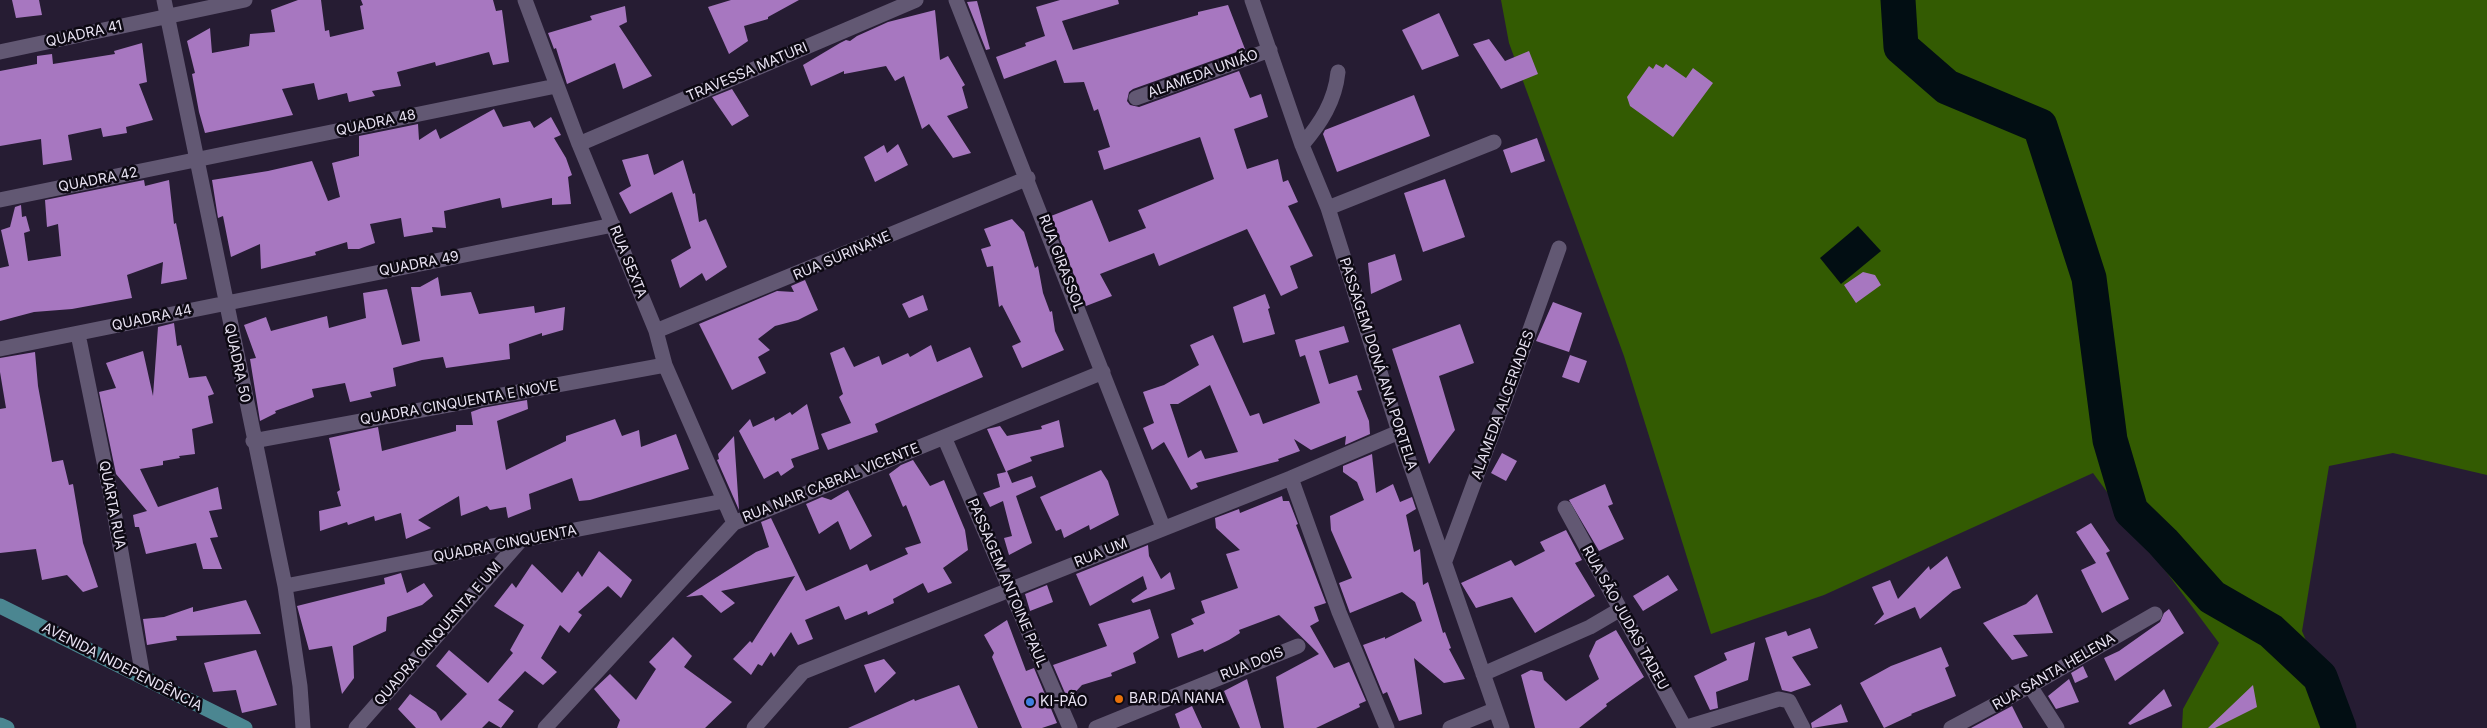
<!DOCTYPE html>
<meta charset="utf-8">
<style>
body{margin:0}
canvas{display:block;background:#261c33}
</style>
<canvas width="2487" height="728"></canvas>
<script>
const ctx = document.querySelector('canvas').getContext('2d');
ctx.lineJoin = 'round';
function paint(path, color) {
  ctx.fillStyle = color;
  ctx.fill(path, 'evenodd');
}
function stroke(path, color, width, dash) {
  ctx.strokeStyle = color;
  ctx.lineWidth = width;
  ctx.lineCap = dash ? 'butt' : 'round';
  ctx.setLineDash(dash || []);
  ctx.stroke(path);
}
function label(font, color, halo, rows, align = 'center') {
  ctx.font = font + ' Inter,sans-serif';
  ctx.lineWidth = 5;
  ctx.setLineDash([]);
  ctx.textBaseline = 'middle';
  ctx.strokeStyle = halo;
  ctx.fillStyle = color;
  for (const [text, x, y, turn = 0] of rows) {
    ctx.save();
    ctx.translate(x, y);
    ctx.rotate((+turn || 0) * Math.PI / 180);
    ctx.textAlign = isNaN(turn) ? turn : align;
    if (halo) ctx.strokeText(text, 0, 0);
    ctx.fillText(text, 0, 0);
    ctx.restore();
  }
}
const forest = new Path2D(`
 M1501,0H2487V475L2393,453L2329,466L2302,631L2342,728H2182L2183,709L2219,643L2093,473L1824,595L1711,634L1624,356L1509,43Z`);
const water = new Path2D(`
 M1858,226L1881,251L1841,284L1820,258Z`);
const river = new Path2D(`
 M1898,0L1901,47L1947,87L2040,126L2089,278L2110,440L2131,511L2163,542L2212,597L2271,631L2320,677L2339,728`);
const building = new Path2D(`
 M12,0H39L42,15L16,18Z
 M298,0H321L325,31L329,30L330,37L364,29L360,6L363,5L361,0H493L496,11L502,10L509,62L493,65L489,52L436,66L435,62L397,72L401,86L372,91L375,96L349,102L347,93L318,100L314,83L282,89L293,115L205,133L199,112L192,74L195,73L187,41L210,28L212,53L249,46L250,34L275,32L271,10Z
 M731,0H799L768,17V19L744,26L748,41L729,54L708,7Z
 M1060,0H1118L1119,4L1062,21L1073,50L1198,15V12L1228,5L1245,49L1133,89L1129,92L1127,101L1130,105L1139,107L1239,71L1250,98L1261,94L1268,117L1234,129L1247,169L1278,159L1283,182L1288,180L1298,202L1288,206L1313,256L1290,266L1298,288L1281,296L1247,229L1159,266L1154,253L1100,274L1112,296L1086,306L1051,216L1092,200L1109,242L1146,228L1138,210L1214,179L1200,137L1104,170L1098,151L1110,147L1098,109L1094,111L1084,82L1064,83L1056,60L1004,79L996,57L1026,46L1025,43L1045,36L1036,7Z
 M977,1L990,49L986,50L967,2Z
 M625,6L627,22L619,26L652,76L623,89L615,63L567,84L556,48L554,49L548,33L592,20L590,16Z
 M935,10L940,60L948,56L965,85L962,87L968,108L947,116L971,153L953,158L929,124L922,129L904,76L895,81L886,66L844,74V71L811,86L803,65L840,43L846,40L850,41L857,36L888,22Z
 M1439,13L1459,56L1422,70L1402,30Z
 M1489,39L1505,61L1529,51L1538,74L1501,89L1473,44Z
 M142,43L147,82L139,84L153,120L126,127L127,133L103,137L101,128L68,135L72,160L43,165L41,139L0,146V71L37,64V56L52,54L53,64L115,54L114,51Z
 M1656,64L1663,68L1666,64L1686,78L1693,68L1713,83L1673,137L1630,106L1627,97L1649,66L1653,69Z
 M732,89L749,116L732,126L712,97Z
 M1414,95L1430,136L1337,172L1323,134L1325,130Z
 M494,109L503,127L530,121L534,128L551,117L561,135L554,138L566,158L572,175L568,177L571,204L552,205V198L502,208L500,198L444,211L446,228L432,227L433,232L404,237L401,218L370,224L375,243L359,249H348L347,242L315,252L316,255L261,269L260,244L231,257L223,216L218,218L212,180L268,171L312,161L328,201L340,197L332,163L359,156V136L418,124L419,140L436,129L440,139Z
 M1537,138L1545,161L1511,173L1503,150Z
 M898,144L908,165L875,182L864,157L884,145L887,153Z
 M648,154L654,175L683,160L693,194L695,193L699,222L706,219L727,267L706,281L702,273L680,288L671,260L691,248L672,192L630,214L619,193L631,186L622,160Z
 M1445,179L1465,237L1423,252L1404,193Z
 M144,180L145,186L169,180L174,224L176,223L187,279L161,284L163,262L127,275L132,298L72,309L34,312L0,321V268L9,266L1,230L10,227L15,207L21,205L22,217L26,216L30,231L24,233L28,261L61,256L58,224L47,227L45,200Z
 M1012,219L1024,232L1035,268L1038,266L1043,293L1050,312L1052,311L1055,331L1064,350L1022,368L1012,346L1021,342L1002,305L999,307L993,266L987,267L981,249L991,246L984,229Z
 M1395,254L1402,280L1371,294L1368,263Z
 M1863,272L1875,275L1881,285L1856,303L1844,285Z
 M438,277L441,296L471,292L479,314L534,306L535,313L565,307L563,330L542,336V333L509,344L510,359L446,368L443,357L422,360L393,368L396,386L370,392L372,397L350,402L345,383L312,389L314,397L275,411L276,413L260,421L250,359L256,358L244,325L266,317L271,331L327,316L329,328L366,318L363,293L387,289L402,345L420,341L411,287H420Z
 M805,280L818,310L798,320L775,326L758,339L770,350L758,357L766,373L732,390L699,324L777,291L794,292L791,286Z
 M1265,294L1270,308L1268,309L1275,334L1243,343L1233,307Z
 M923,295L928,310L909,318L902,304Z
 M1553,302L1582,313L1569,352L1536,341Z
 M174,323L177,346L181,345L189,378L206,376L214,394L208,396L213,423L192,429L195,454L179,456L180,458L163,461V465L140,469L158,507L218,487L222,509L209,511L218,537L210,538L222,569H203L196,543L146,554L139,527H135L133,515L147,511L116,474L99,392L116,388L106,363L143,351L153,396L158,327Z
 M1460,324L1474,363L1439,376L1455,430L1429,464L1392,349Z
 M1344,326L1349,342L1319,351L1329,384L1357,375L1362,390L1357,391L1369,421L1370,434L1345,445L1346,436L1311,450L1294,439L1300,451L1278,459L1279,461L1196,483L1198,487L1191,490L1164,442L1152,450L1143,428L1154,423L1143,392L1164,385L1199,365L1190,345L1213,335L1250,416L1259,413L1263,424L1320,403L1305,355L1300,357L1295,340ZM1210,385L1238,452L1205,459L1201,450L1188,458L1170,404H1178Z
 M931,345L937,362L970,347L983,377L875,424L878,432L828,450L821,434L851,423L839,397L843,394L830,353L844,347L854,367L879,356L882,365L908,353L910,357Z
 M35,352L38,386L52,462L63,460L69,485L73,484L83,543L98,587L83,592L67,575L42,580L36,549L0,553V409L6,408L0,372V358Z
 M1570,355L1587,361L1579,383L1562,377Z
 M527,400L528,409L497,421L506,470L566,441V436L615,419L622,436L639,430L641,447L676,434L689,469L590,500L579,501L572,478L529,494L531,509L508,518L506,507L490,510L487,506L461,516L459,496L418,520L431,528L406,539L401,513L375,521L374,516L348,525L347,522L320,531L319,511L341,506L337,492L340,490L329,438L378,427L382,451L456,431V425H473L471,412L482,408Z
 M807,404L819,449L791,459L794,467L781,476L778,471L764,479L739,431L750,419L753,427L774,417L775,421L790,412L792,415Z
 M1059,420L1064,447L1030,457L1032,461L1007,471L1012,483L1032,476L1036,487L1016,496L1032,543L1009,555L1004,538L1012,536L1003,501L990,507L983,493L1000,487L997,474L1006,472L987,429L1000,426L1007,436L1042,429L1041,426Z
 M734,436L739,510L717,460L719,459L718,454Z
 M1502,453L1517,461L1506,481L1491,473Z
 M1372,454L1376,493L1393,484L1400,502L1412,497L1416,509L1406,515L1414,552L1420,549L1423,585L1428,582L1443,633L1445,632L1451,648L1449,649L1465,679L1444,683L1414,658L1422,714L1399,721L1387,692L1383,694L1363,645L1385,637V639L1422,621L1415,602L1402,592L1350,613L1339,583L1352,578L1331,530L1330,516L1364,500L1357,482L1343,472V466Z
 M913,460L930,486L944,480L965,530L968,550L943,568L952,583L928,593L923,583L893,599L894,603L868,615L867,611L845,620L839,606L805,620L813,639L798,645L791,632L774,657L771,652L762,666L758,664L751,675L733,659L750,641L752,643L795,576L721,591L735,603L721,613L702,595L686,597L756,552L769,547L761,522L771,518L806,591L867,564L870,571L908,554L905,548L921,543L906,505L903,507L889,474L901,465Z
 M1101,470L1108,481L1119,515L1090,530L1089,525L1064,538L1061,529L1056,531L1040,497Z
 M1605,484L1613,504L1608,506L1624,539L1599,551L1569,500Z
 M848,490L872,536L850,550L838,521L819,534L806,504L822,497L831,500Z
 M1282,496L1283,501H1289L1298,524L1296,525L1326,603L1314,607L1319,621L1310,626L1334,668L1349,662L1366,701L1359,704L1360,707L1316,728H1284L1276,677L1319,654L1279,615L1239,630L1240,633L1229,640L1204,652L1203,649L1178,658L1171,634L1194,624L1191,619L1205,613L1201,601L1238,588L1226,554L1240,550L1216,528L1215,518L1239,509L1240,513Z
 M2091,523L2110,551L2106,553L2129,599L2102,613L2081,570L2096,563L2076,532Z
 M1566,530L1582,560L1575,563L1595,596L1535,633L1512,597L1476,608L1461,583L1511,560L1515,566L1545,551L1540,542Z
 M1148,545L1149,556L1161,579L1170,572L1175,589L1133,603L1131,600L1147,589L1143,576L1090,606L1076,574Z
 M599,551L632,580L621,598L608,586L578,612L582,615L569,633L560,625L541,658L557,672L543,685L525,671L498,700L514,711L501,728L489,721L482,728H416L398,709L410,694L436,712L441,721L467,694L436,666L449,650L488,683L513,653L510,650L524,625L494,606L512,583L516,588L532,564L562,593L578,571L582,577Z
 M1947,556L1961,588L1953,591L1920,619L1915,607L1874,625L1884,614L1872,587L1890,580L1898,599L1929,566L1930,570Z
 M401,573L407,593L424,583L433,596L422,605L387,617L386,631L353,646L354,678L342,694L332,646L309,650L297,606L385,584L384,578Z
 M1668,575L1678,590L1643,611L1633,596Z
 M1047,585L1053,602L1030,611L1025,594Z
 M2037,594L2053,633L2013,635L2028,656L2012,660L1983,623L2026,604Z
 M246,600L261,634L176,636L177,640L147,645L143,619L164,617L193,607V612Z
 M1150,609L1159,638L1133,653L1136,663L1111,673L1112,676L1082,685L1068,700L1053,665L1107,646L1098,624Z
 M2169,609L2184,633L2115,681L2104,658L2119,651L2160,622L2164,613Z
 M1007,620L1026,671L1034,668L1057,723L1042,728H1022L992,657L994,653L984,635Z
 M1810,628L1818,648L1792,657L1811,685L1791,692L1782,690L1765,638L1786,631L1788,636Z
 M1616,630L1644,677L1606,704L1607,706L1579,728H1535L1521,675L1531,670L1542,672L1544,680L1566,701L1599,679L1589,656L1596,641Z
 M673,637L692,656L684,667L732,702L705,728H617L620,720L594,689L610,674L636,700L656,669L649,662Z
 M1755,642L1748,680L1716,692L1718,708L1710,710L1694,676L1727,660L1724,653Z
 M1941,647L1949,666L1945,668L1956,696L1911,714L1912,715L1884,728L1860,683L1891,666Z
 M256,650L277,705L242,713L236,690L213,692L204,663Z
 M884,659L896,673L875,693L864,665Z
 M2083,666L2088,677L2075,683L2071,673Z
 M1247,679L1261,728H1240L1224,691Z
 M2069,679L2079,702L2056,709L2048,696Z
 M959,685L978,728H848L914,699L915,701Z
 M2253,685L2257,707L2215,728H2208Z
 M2164,689L2172,706L2130,725L2128,723Z
 M1841,704L1848,722L1812,728L1811,723Z
 M1192,706L1202,728H1180L1175,714Z
 M2012,706L2023,728H1971Z`);
const minor = new Path2D(`
 M164,0L285,586L300,686L303,728
 M525,0L579,144L656,331L665,365L734,523
 M956,0L1163,527
 M1252,0L1302,145L1328,208L1399,432L1502,728
 M0,52L245,0
 M1136,98L1270,50
 M579,144L916,0
 M1302,145C1321,123 1335,101 1338,72
 M0,200L556,86
 M1328,208L1494,142
 M656,331L1028,178
 M78,334L113,506L143,677
 M0,349L613,225
 M944,437L1070,728
 M253,441L665,365
 M1291,478L1339,612L1387,728
 M1565,508L1685,728
 M1445,561L1510,386L1559,248
 M285,586L724,501
 M1483,674L1590,627L1619,610
 M2030,686L2057,728
 M356,728L521,540
 M545,728L734,523L1103,372
 M754,728L803,672L1291,478L1399,432
 M1096,728L1298,646
 M1450,728L1494,710
 M1684,728L1779,699L1789,701L1803,728
 M1951,728L2030,686L2155,614`);
const major = new Path2D(`
 M0,606L245,728
 M0,725L7,728`);
const markers = [
 [1119,699,5,"#e8710a"],
 [1030,702,5,"#3f7fe0"]
];
const streetNames = [
 ["QUADRA 41",84,34,-13],
 ["TRAVESSA MATURI",747,72,-23],
 ["ALAMEDA UNIÃO",1203,74,-20],
 ["QUADRA 48",376,123,-12],
 ["QUADRA 42",98,180,-11],
 ["RUA SURINANE",842,256,-23],
 ["RUA SEXTA",628,262,68],
 ["RUA GIRASSOL",1061,263,69],
 ["QUADRA 49",419,264,-11],
 ["QUADRA 44",152,318,-12],
 ["QUADRA 50",237,363,78],
 ["PASSAGEM DONÁ ANA PORTELA",1378,364,72],
 ["QUADRA CINQUENTA E NOVE",459,403,-10],
 ["ALAMEDA ALCERIADES",1503,405,-70],
 ["RUA NAIR CABRAL VICENTE",831,483,-22],
 ["QUARTA RUA",112,505,79],
 ["QUADRA CINQUENTA",505,544,-11],
 ["RUA UM",1101,553,-22],
 ["PASSAGEM ANTOINE PAUL",1007,583,67],
 ["RUA SÃO JUDAS TADEU",1625,618,61],
 ["QUADRA CINQUENTA E UM",438,634,-49],
 ["RUA DOIS",1252,664,-22],
 ["AVENIDA INDEPENDÊNCIA",122,667,27],
 ["RUA SANTA HELENA",2054,672,-30]
];
const poiNames = [
 ["BAR DA NANA",1129,699],
 ["KI-PÃO",1040,702]
];
paint(forest, '#335b02');
paint(water, '#020e13');
stroke(river, '#020e13', 35);
paint(building, '#a777c0');
stroke(minor, '#625873', 15);
stroke(major, '#4b8691', 15);
for (const [x, y, r, color] of markers) {
  const dot = new Path2D();
  dot.arc(x, y, r, 0, 2 * Math.PI);
  ctx.fillStyle = color;
  ctx.fill(dot);
  stroke(dot, '#0d0913', 2);
}
label('14px', '#e8e2f2', '#0d0913', streetNames);
label('14px', '#e8e2f2', '#0d0913', poiNames, 'left');
</script>
